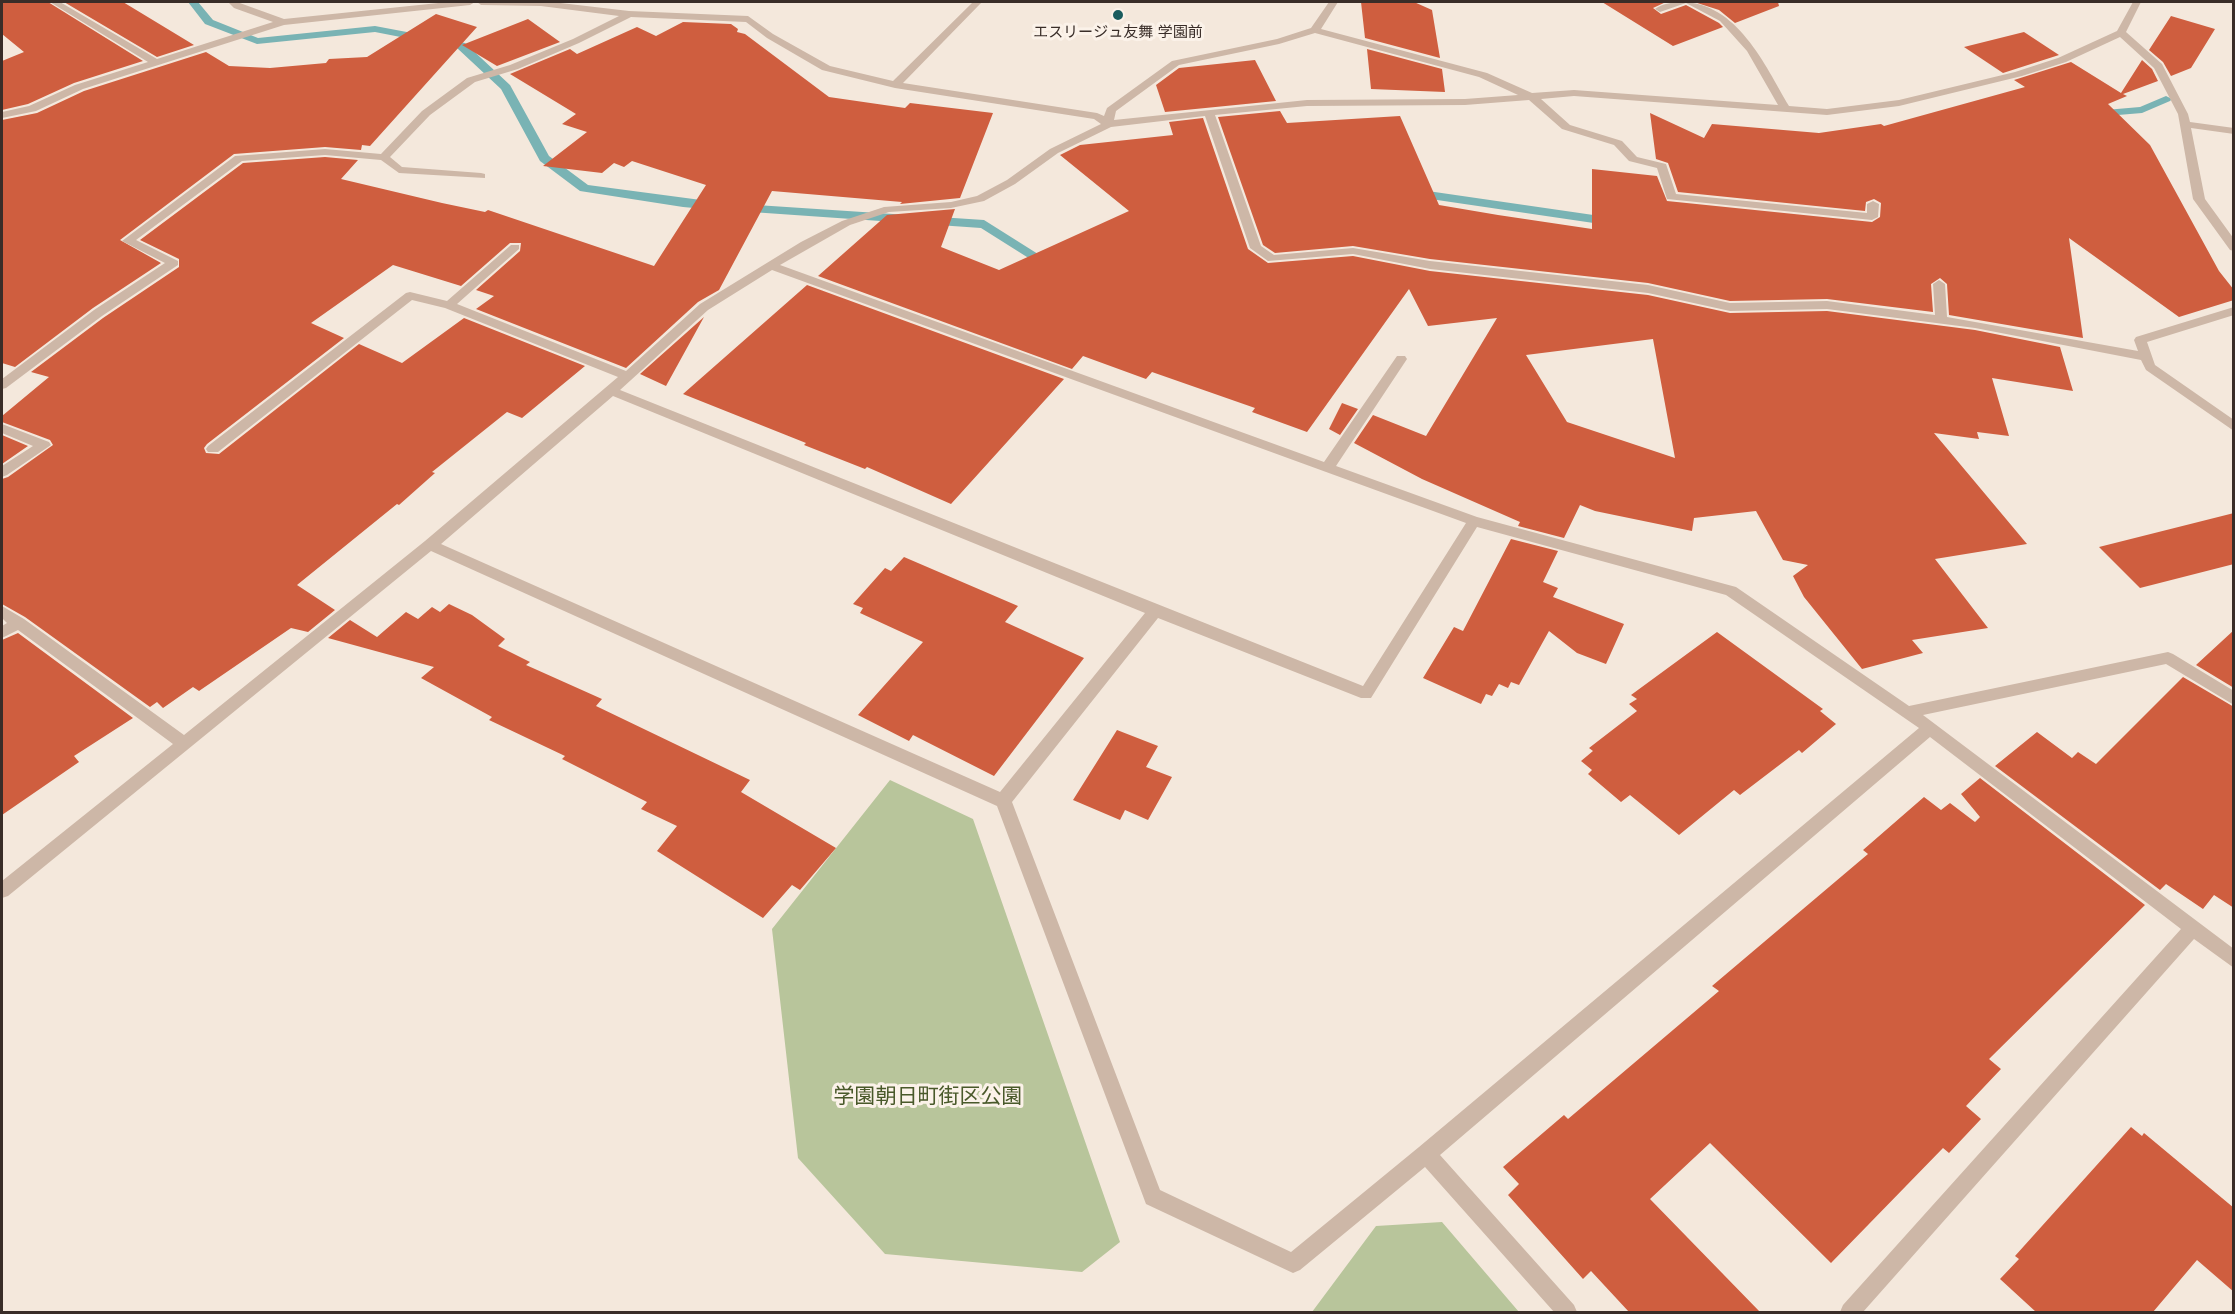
<!DOCTYPE html>
<meta charset="utf-8">
<style>
body{margin:0}
#map{position:relative;width:2235px;height:1314px;overflow:hidden;background:#f4e8dc;font-family:Jost,sans-serif}
canvas{display:block}
.frame{position:absolute;inset:0;border:3px solid #392d28;pointer-events:none}
</style>
<div id="map">
<canvas width="2235" height="1314"></canvas>
<div class="frame"></div>
</div>
<script>
const ctx = document.querySelector('canvas').getContext('2d');
ctx.lineJoin = 'round';
function paint(path, color) {
  ctx.fillStyle = color;
  ctx.fill(path, 'evenodd');
}
function stroke(path, color, width, dash) {
  ctx.strokeStyle = color;
  ctx.lineWidth = width;
  ctx.lineCap = dash ? 'butt' : 'round';
  ctx.setLineDash(dash || []);
  ctx.stroke(path);
}
function label(font, color, halo, rows, align = 'center') {
  ctx.font = font + ' Jost,"Noto Sans JP",sans-serif';
  ctx.lineWidth = 6;
  ctx.setLineDash([]);
  ctx.textBaseline = 'middle';
  ctx.strokeStyle = halo;
  ctx.fillStyle = color;
  for (const [text, x, y, turn = 0] of rows) {
    ctx.save();
    ctx.translate(x, y);
    ctx.rotate((+turn || 0) * Math.PI / 180);
    ctx.textAlign = isNaN(turn) ? turn : align;
    if (halo) ctx.strokeText(text, 0, 0);
    ctx.fillText(text, 0, 0);
    ctx.restore();
  }
}
const green = new Path2D(`
 M890,780L973,819L1120,1242L1082,1272L885,1254L798,1158L772,929Z
 M1442,1222L1519,1312H1312L1376,1226Z`);
const stream = new Path2D(`
 M188,2H198L213,20L258,38L375,26L465,43L510,85L549,156L588,185L716,202L722,206L716,210L683,207L580,191L540,161L501,89L457,48L375,32L257,44L205,24Z
 M2166,96L2172,99L2170,101L2142,113L2094,117L2088,114L2094,111L2140,107Z
 M1414,189L1614,218L1620,222L1614,226L1410,196V190Z
 M741,204L984,220L1057,266L1051,270L1046,269L981,228L737,211L735,208L737,205Z`);
const building = new Path2D(`
 M2,2H48L143,61L74,83L28,104L2,110V61L24,52L2,34Z
 M64,2H123L194,45L157,57Z
 M1361,2H1414L1432,10L1440,58L1365,38Z
 M1602,2H1666L1653,8L1661,14L1686,5L1719,23L1723,27L1673,46Z
 M1694,2H1778L1779,6L1735,23L1719,10Z
 M436,14L477,27L370,146L362,145L361,150L325,147L234,154L120,240L161,263L93,308L15,367L2,363V120L37,113L84,91L206,52L229,66L270,68L326,63L329,59L367,57Z
 M2171,16L2215,29L2191,68L2171,76L2163,62L2149,50Z
 M528,19L560,42L497,66L462,45Z
 M683,22L731,24L738,29L737,32L745,34L829,97L905,108L910,103L993,113L960,198L900,204L902,202L772,191L719,290L698,302L626,368L476,309L494,296L476,290L520,251L521,243H510L461,286L393,265L311,323L344,338L207,444L204,448L206,453L219,454L359,344L402,363L464,318L585,366L522,418L507,412L432,472L435,473L399,505L397,504L297,585L335,610L308,632L291,628L199,691L193,687L163,708L157,702L150,707L25,617L2,604V479L8,477L53,445L50,440L2,422V416L49,377L31,372L103,318L179,267V259L140,240L243,163L325,157L358,160L341,179L442,203L485,212L488,210L654,266L706,185L632,161L624,167L614,163L602,173L543,166L587,132L562,124L576,114L510,74L570,49L577,54L637,27L656,36Z
 M2024,32L2059,55L2003,73L1964,47Z
 M1367,49L1442,69L1445,92L1371,89Z
 M1255,60L1276,101L1165,112L1156,85L1179,68Z
 M2142,60L2152,69L2158,81L2123,94L2127,96L2108,104L2150,145L2219,271L2234,290V300L2179,317L2069,238L2083,338L1949,315L1947,284L1940,278L1931,284L1933,312L1827,299L1730,301L1648,283L1430,259L1353,246L1275,253L1263,245L1218,117L1280,111L1287,123L1400,116L1439,205L1498,215L1592,229V169L1657,176L1667,201L1872,222L1880,217L1881,203L1874,199L1866,202L1865,211L1678,192L1668,163L1656,159L1650,113L1704,138L1712,124L1819,133L1881,124L1884,126L2025,87L2014,80L2071,62L2121,93Z
 M1203,118L1248,249L1268,263L1353,256L1430,271L1648,295L1730,313L1827,311L1975,330L2060,347L2073,391L1992,378L2009,436L1977,432L1979,439L1934,433L2027,544L1935,559L1988,628L1912,640L1923,653L1862,669L1804,597L1793,576L1808,565L1783,560L1756,511L1694,518L1692,531L1595,511L1580,505L1564,538L1518,526L1520,522L1422,479L1354,443L1373,415L1426,436L1497,318L1428,326L1409,289L1307,432L1252,412L1255,408L1152,372L1146,379L1083,356L1072,369L818,276L887,215L955,209L941,247L999,270L1129,211L1060,155L1080,145L1173,135L1169,122ZM1653,339L1675,458L1567,422L1526,355Z
 M807,285L1064,379L951,504L867,467L865,469L804,445L806,443L683,394Z
 M704,317L666,386L640,374Z
 M1342,403L1358,409L1340,435L1329,429Z
 M2,435L28,446L2,464Z
 M2234,513V564L2140,588L2099,547Z
 M1511,539L1558,551L1543,582L1558,588L1553,597L1624,624L1606,664L1577,653L1549,631L1519,685L1511,682L1508,688L1499,684L1492,696L1486,694L1481,704L1423,678L1454,627L1463,631Z
 M904,557L1018,606L1005,622L1084,658L994,776L913,735L909,741L858,715L923,642L860,613L863,608L853,604L885,568L891,571Z
 M449,604L472,615L505,639L498,646L530,662L526,665L602,699L596,706L750,780L741,792L836,848L800,890L792,885L763,918L657,851L677,826L641,809L647,802L562,759L565,756L489,720L492,717L421,678L434,667L328,638L350,620L377,637L406,612L418,619L432,607L440,612Z
 M2234,630V688L2196,665Z
 M1717,632L1823,709L1820,711L1836,724L1802,753L1799,750L1740,795L1734,790L1679,835L1630,795L1621,802L1588,774L1592,770L1581,761L1593,751L1589,748L1637,711L1629,704L1637,699L1631,695Z
 M18,633L133,718L74,756L79,762L2,815V640Z
 M2183,677L2234,707V908L2214,895L2203,909L2166,884L2160,890L1995,766L2037,732L2072,758L2078,752L2096,764Z
 M1117,730L1158,746L1146,767L1172,777L1148,820L1125,810L1120,820L1073,800Z
 M1980,778L2145,905L1989,1059L2001,1069L1966,1106L1981,1119L1949,1153L1943,1148L1831,1263L1710,1143L1650,1199L1760,1312H1629L1591,1271L1583,1279L1508,1195L1519,1184L1503,1167L1564,1115L1568,1119L1719,991L1712,986L1868,854L1863,850L1924,797L1941,810L1950,803L1975,822L1980,817L1961,794Z
 M2131,1127L2142,1136L2144,1133L2234,1208V1292L2197,1260L2153,1312H2036L2000,1279L2019,1259L2015,1256Z`);
const street = new Path2D(`
 M50,2H60L157,59L273,22L234,8L228,2H237L284,19L448,2H475L470,5L284,25L83,89L36,111L2,118V112L29,106L75,85L148,62Z
 M477,2H552L629,11L748,16L773,34L830,66L893,81L973,2H982L903,83L1097,113L1104,116L1107,108L1172,61L1277,39L1311,28L1329,2H1338L1321,29L1487,73L1532,93L1574,90L1778,105L1747,51L1720,21L1686,3L1660,12L1655,9C1662,4 1672,2 1681,2C1737,2 1765,65 1789,106L1827,109L1899,100L2015,72L2058,58L2117,31L2133,2H2141L2126,32L2162,64L2188,114L2190,122L2234,128V134L2191,128L2205,199L2234,239V251L2230,250L2193,199L2178,114L2154,68L2120,37L2066,62L2022,76L1899,106L1827,115L1574,96L1541,99L1570,125L1622,141L1637,157L1666,164L1676,194L1867,213V204L1873,201L1879,204L1878,217L1872,220L1667,199L1657,168L1629,161L1614,145L1562,129L1529,100L1465,105L1307,106L1215,115L1261,246L1274,255L1353,248L1430,261L1648,285L1730,303L1827,301L1935,315L1933,284L1939,280L1945,284L1947,317L2138,351L2134,340L2136,337L2234,307V315L2147,342L2155,365L2234,420V431L2146,370L2141,360L1975,328L1827,309L1730,311L1648,293L1430,269L1353,254L1268,261L1250,248L1205,116L1111,127L1058,153L1015,184L984,201L951,208L889,212L850,225L780,265L1324,462L1397,356H1405L1407,359L1336,466L1477,517L1736,587L1909,706L2168,652L2173,654L2234,691V705L2166,664L1923,715L2234,949V968L2194,939L1863,1312H1840L1843,1305L2181,929L1930,737L1440,1155L1574,1305L1577,1312H1554L1425,1167L1300,1270L1293,1273L1146,1204L997,806L431,551L8,896L2,898V881L173,744L18,630L2,638V626L7,623L2,618V606L24,619L184,735L425,541L618,377L445,308L412,300L218,452H208L206,449L208,446L406,293L410,292L447,301L511,245H519V249L457,304L626,371L700,304L801,242L842,221L884,207L951,202L977,196L1007,180L1050,149L1101,124L1094,119L895,88L822,70L767,38L746,22L631,17L579,43L518,69L475,82L430,115L390,157L402,167L481,173L485,174V178L399,173L381,160L325,155L242,161L136,240L178,261V265L102,316L6,388L2,389V379L94,310L165,263L122,241L235,156L325,149L381,154L422,111L467,78L510,65L573,39L619,16L541,6L481,5ZM1315,33L1479,77L1518,95L1465,99L1307,100L1114,120L1116,111L1179,65L1279,44ZM772,270L1466,523L1363,686L620,390L708,310ZM613,396L1145,613L1000,792L441,544ZM1477,527L1726,595L1919,728L1419,1147L1291,1252L1160,1190L1012,802L1158,618L1361,698H1371Z
 M2,424L49,442L51,445L7,475L2,477V466L33,446L2,433Z`);
const markers = [
 [1118,15,6,"#1a5c5e"]
];
const farPoinames = [
 ["エスリージュ友舞 学園前",1118,33]
];
const nearParknames = [
 ["学園朝日町街区公園",928,1098]
];
paint(green, '#b8c59b');
paint(stream, '#79b3b4');
paint(building, '#cf5e3f');
paint(street, '#cdb7a7');
for (const [x, y, r, color] of markers) {
  const dot = new Path2D();
  dot.arc(x, y, r, 0, 2 * Math.PI);
  ctx.fillStyle = color;
  ctx.fill(dot);
  stroke(dot, '#fbf2e9', 2);
}
label('15px', '#392d28', '#fbf2e9', farPoinames);
label('21px', '#49592a', '#fbf2e9', nearParknames);
</script>
